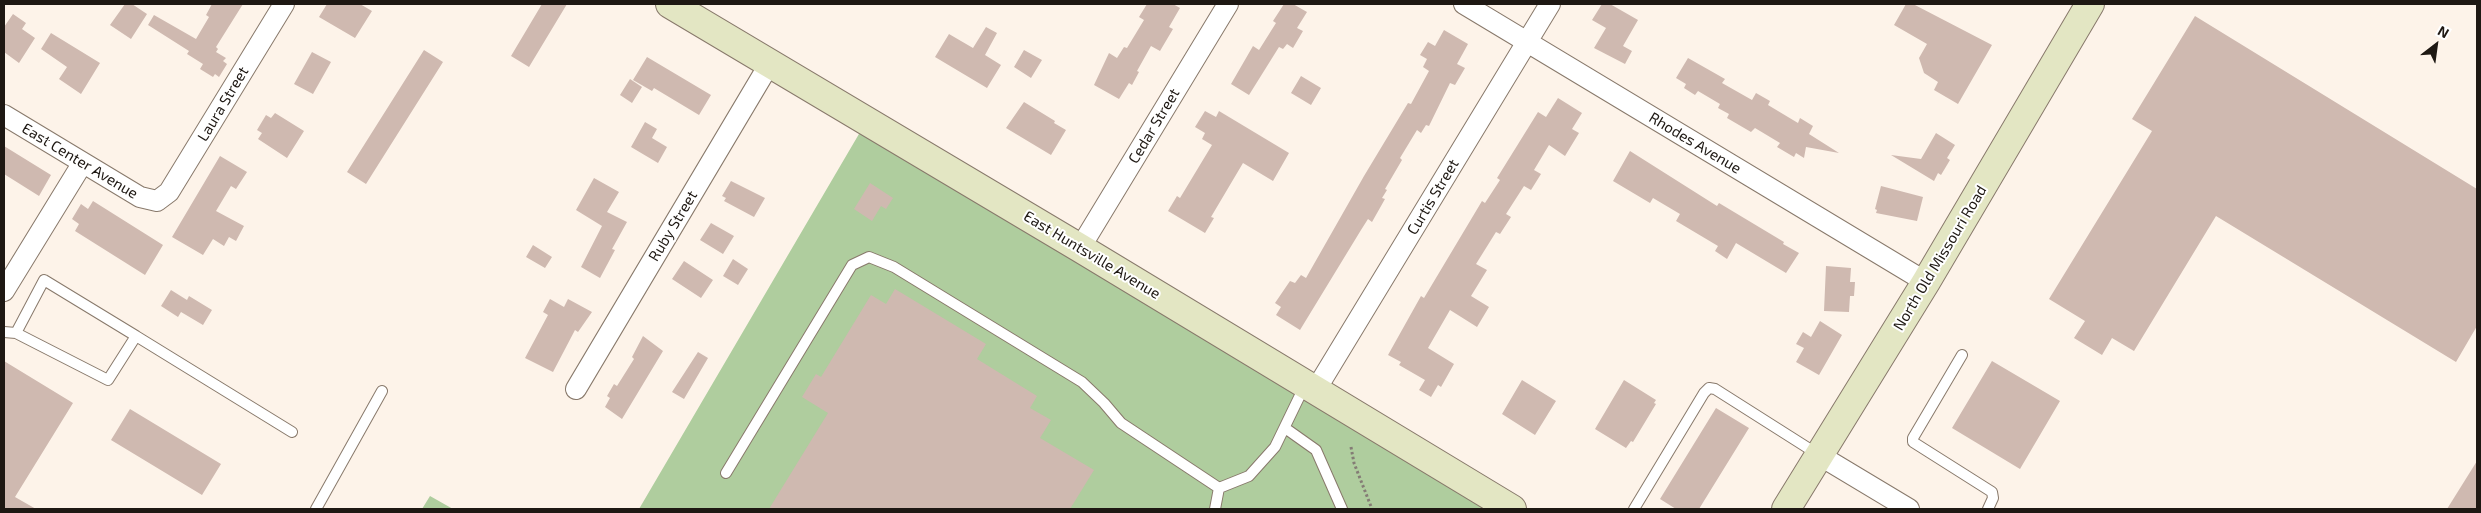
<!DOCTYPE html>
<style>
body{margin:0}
#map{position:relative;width:2481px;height:513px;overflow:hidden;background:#fdf3e9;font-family:"Exo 2",sans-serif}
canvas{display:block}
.frame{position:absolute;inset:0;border:5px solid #1e1813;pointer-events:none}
.north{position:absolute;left:2411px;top:20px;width:50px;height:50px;-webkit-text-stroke:4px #fff;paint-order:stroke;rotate:30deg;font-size:14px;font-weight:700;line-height:20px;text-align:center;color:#1e1813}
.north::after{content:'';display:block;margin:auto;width:18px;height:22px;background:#1e1813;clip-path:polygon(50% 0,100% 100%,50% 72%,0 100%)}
</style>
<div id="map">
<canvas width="2481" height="513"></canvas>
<div class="frame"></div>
<div class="north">N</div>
</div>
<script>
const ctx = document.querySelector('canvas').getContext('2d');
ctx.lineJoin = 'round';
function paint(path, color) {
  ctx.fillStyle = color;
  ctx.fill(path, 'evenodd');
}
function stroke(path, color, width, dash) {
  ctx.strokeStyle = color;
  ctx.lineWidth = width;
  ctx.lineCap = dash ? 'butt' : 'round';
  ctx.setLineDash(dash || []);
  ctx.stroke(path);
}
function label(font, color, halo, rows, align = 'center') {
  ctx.font = font + ' "Exo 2",sans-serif';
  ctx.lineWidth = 4;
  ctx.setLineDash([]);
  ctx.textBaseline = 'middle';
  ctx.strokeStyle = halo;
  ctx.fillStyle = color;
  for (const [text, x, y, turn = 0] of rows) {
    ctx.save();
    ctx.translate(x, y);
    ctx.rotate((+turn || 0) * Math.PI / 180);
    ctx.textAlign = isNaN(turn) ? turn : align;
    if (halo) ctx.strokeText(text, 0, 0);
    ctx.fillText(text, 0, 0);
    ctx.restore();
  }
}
const green = new Path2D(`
 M866,122L1512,509H639Z
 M430,496L453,509H422Z`);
const building = new Path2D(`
 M125,4H132L147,14L131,39L110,25Z
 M212,4H243L216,47L218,49L216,52L226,58L223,61L227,64L219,77L215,74L213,77L200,69L203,64L187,54L189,51L148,25L154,15L196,39L209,17L206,15Z
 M327,4H360L372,11L355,38L319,17Z
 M542,4H567L529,67L511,56Z
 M1147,4H1173L1180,8L1169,27L1173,29L1160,51L1151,46L1137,71L1139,72L1132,85L1129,83L1119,99L1094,85L1109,53L1117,58L1124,47L1127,48L1144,20L1139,17Z
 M1284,4H1293L1307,12L1297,28L1303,31L1293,48L1287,44L1283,49L1279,47L1249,95L1231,84L1253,46L1259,50L1276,23L1273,21Z
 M1602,4H1610L1638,20L1623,46L1632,51L1625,64L1594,48L1606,28L1592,20Z
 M1906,4H1913L1992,45L1958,104L1934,90L1938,82L1924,73L1919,58L1927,44L1894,25Z
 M13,14L26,23L22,29L35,38L19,63L4,52V27Z
 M2195,16L2477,189V326L2456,362L2216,216L2134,351L2112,338L2102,355L2074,338L2085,321L2049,299L2152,131L2132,119Z
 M986,27L997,33L985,55L1001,65L987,88L935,57L949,34L973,48Z
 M1444,30L1468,44L1457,64L1465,68L1455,85L1450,83L1429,126L1426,125L1421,133L1417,130L1400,158L1402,160L1385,189L1387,190L1382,198L1385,199L1372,222L1368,219L1361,230L1300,330L1276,315L1281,307L1275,303L1290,281L1295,283L1301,275L1306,278L1364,176L1408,103L1411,104L1429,71L1423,67L1427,59L1420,55L1428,42L1435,46Z
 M51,33L100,63L81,94L59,79L67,67L41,49Z
 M424,50L443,62L366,184L347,172Z
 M1024,50L1042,60L1031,78L1014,67Z
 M312,52L331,62L313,94L294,84Z
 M647,57L711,95L699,115L654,88L652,91L633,80Z
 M1688,58L1725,79L1722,83L1752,100L1756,93L1770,101L1768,105L1798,123L1800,118L1813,126L1809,134L1839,153L1806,147L1804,158L1796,153L1794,157L1777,147L1780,143L1755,128L1751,132L1727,118L1729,114L1718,108L1720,104L1698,91L1695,95L1684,88L1686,84L1676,78Z
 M1301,76L1321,88L1311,105L1291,93Z
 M630,79L642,87L632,103L620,95Z
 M1558,98L1582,113L1572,129L1579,133L1565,156L1549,145L1534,170L1541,174L1531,190L1524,186L1506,214L1511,217L1500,234L1496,232L1476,264L1487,270L1471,296L1489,307L1477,327L1450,310L1428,348L1454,364L1441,387L1438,385L1431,397L1419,390L1425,380L1399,365L1401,362L1388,355L1421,296L1424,298L1482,201L1485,203L1500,180L1497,178L1538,112L1546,117Z
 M1024,102L1055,121L1054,123L1066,130L1051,155L1006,128Z
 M1205,111L1216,117L1219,111L1289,153L1273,181L1243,163L1211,217L1214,218L1205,233L1168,211L1177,196L1180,198L1212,145L1202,139L1205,133L1195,127Z
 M275,113L304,131L287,158L258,139L262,133L257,130L266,115L271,118Z
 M645,122L657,129L652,138L667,147L658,163L631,147Z
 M1936,133L1955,145L1947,158L1950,160L1941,175L1938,173L1934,181L1891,155L1921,159Z
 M4,146L51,175L39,196L4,174Z
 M1630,151L1717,206L1719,203L1784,242L1783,244L1799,253L1786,273L1736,243L1727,259L1715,251L1718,246L1676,221L1680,214L1653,198L1650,203L1613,181Z
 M220,156L247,172L236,189L231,186L216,211L244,226L236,241L229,237L224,246L213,239L203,255L172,237Z
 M594,178L619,192L607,212L627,222L612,249L615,250L600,278L581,267L602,226L576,210Z
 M731,181L765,198L754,217L724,201L726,198L722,196Z
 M870,183L893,198L886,209L881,206L872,221L854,209Z
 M1881,186L1923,197L1917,221L1876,213L1877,210L1875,209Z
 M93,201L163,245L145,275L75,231L79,224L72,219L81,204L88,209Z
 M711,223L734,236L723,254L700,240Z
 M533,245L552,257L545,268L526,257Z
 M733,259L748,269L738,285L723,276Z
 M684,261L713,280L701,298L672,279Z
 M1826,266L1851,268L1850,282H1855L1854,296H1850L1849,312L1824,311Z
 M895,289L986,344L977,359L1037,396L1030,408L1051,420L1040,438L1094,470L1070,509H769L828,413L802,397L816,374L821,377L871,295L886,304Z
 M171,290L187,300L189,296L212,310L203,325L181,312L178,317L161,306Z
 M550,299L564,307L568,299L592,312L578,332L575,330L553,372L525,358L548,315L543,312Z
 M1820,321L1842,335L1819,375L1796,362L1804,348L1796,344L1803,332L1811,337Z
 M643,336L663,351L622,419L605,407L610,398L607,396L614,384L617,386L634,359L632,357Z
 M698,352L708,358L684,399L672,392Z
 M4,361L73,403L15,497L36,509H4Z
 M1992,361L2060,401L2020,469L1952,428Z
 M1522,380L1556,401L1535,435L1502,414Z
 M1624,380L1656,400L1654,403L1656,404L1633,442L1631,441L1626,448L1595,429Z
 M1716,408L1749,428L1699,509H1676L1660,499Z
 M130,409L221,464L202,495L111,440Z
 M2477,461V509H2447Z`);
const path = new Path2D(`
 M1351,447L1354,463L1372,509`);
const lane = new Path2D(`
 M4,332L16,333L108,380L136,336L292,432
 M16,333L44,280L136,336
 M1962,355L1913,438V442L1992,492L1993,498L1988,509
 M1285,428L1316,450L1342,509
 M726,473L852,265L869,257L894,267L1082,382L1104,403L1121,423L1219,488L1249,476L1275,447L1305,385
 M316,509L382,391
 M1215,509L1219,488
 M1634,509L1704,393L1709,388L1715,389L1819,455`);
const street = new Path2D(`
 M1464,4L1926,282
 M4,115L140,197L157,201L169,192L284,4
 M1080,248L1228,4
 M4,291L82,164
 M576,389L770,63
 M1315,391L1550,4
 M1819,455L1909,509`);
const secondary = new Path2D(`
 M670,4L1080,248L1512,509
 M1786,509L1926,282L2090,4`);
const streetNames = [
 ["Laura Street",223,104,-59],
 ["Cedar Street",1154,126,-59],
 ["Rhodes Avenue",1695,143,31],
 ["East Center Avenue",80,161,31],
 ["Curtis Street",1433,197,-59],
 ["Ruby Street",673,226,-59],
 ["East Huntsville Avenue",1092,255,31],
 ["North Old Missouri Road",1940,258,-59]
];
paint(green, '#afcd9e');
paint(building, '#cfb9b0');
stroke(lane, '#88796b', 12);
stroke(street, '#88796b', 22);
stroke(secondary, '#88796b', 30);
stroke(path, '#847c75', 3, [2.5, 2.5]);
stroke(lane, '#fff', 10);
stroke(street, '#fff', 20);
stroke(secondary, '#e3e6c3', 28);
label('15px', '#1e1813', '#fff', streetNames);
</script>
